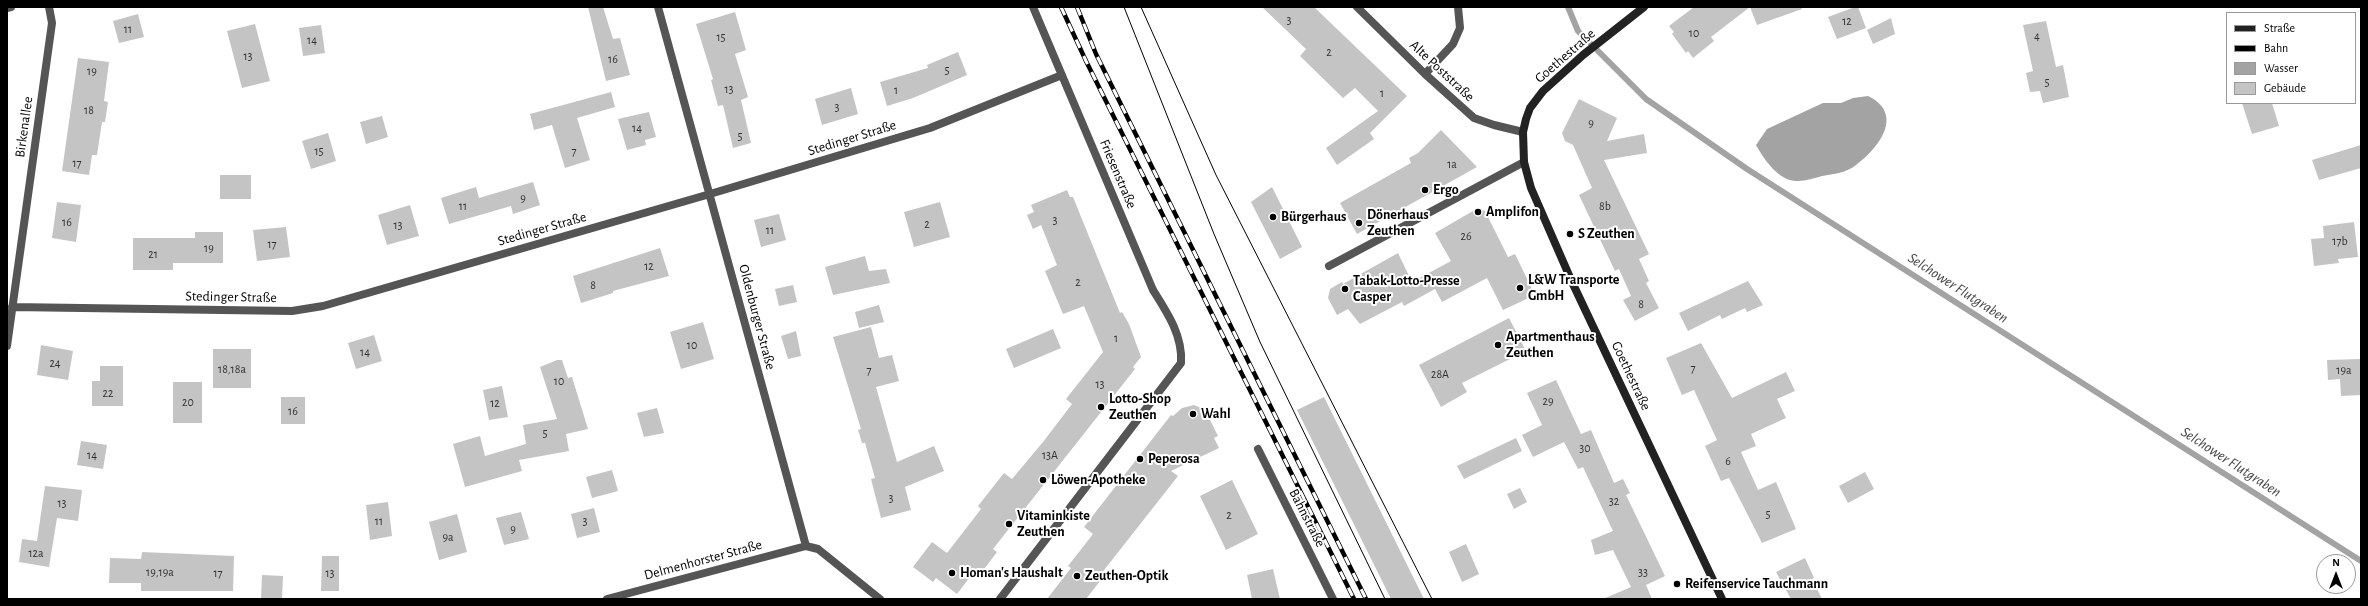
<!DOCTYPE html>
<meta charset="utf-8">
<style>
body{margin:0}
#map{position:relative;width:2368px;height:606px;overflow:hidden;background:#fff;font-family:"Alegreya Sans",sans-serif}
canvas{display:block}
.frame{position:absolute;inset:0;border:8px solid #000;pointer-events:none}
.legend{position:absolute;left:2226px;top:12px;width:130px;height:92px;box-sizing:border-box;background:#fff;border:1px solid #999;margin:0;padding:5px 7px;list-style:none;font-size:12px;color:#000}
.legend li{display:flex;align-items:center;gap:8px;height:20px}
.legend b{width:20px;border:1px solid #999}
.north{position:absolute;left:2316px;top:554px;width:40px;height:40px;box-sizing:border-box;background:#fff;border:1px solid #999;border-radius:50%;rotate:0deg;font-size:11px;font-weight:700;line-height:16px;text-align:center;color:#000}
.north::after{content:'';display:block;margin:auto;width:14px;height:18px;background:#000;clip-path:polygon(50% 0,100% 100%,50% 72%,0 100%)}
</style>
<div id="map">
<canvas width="2368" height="606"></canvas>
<div class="frame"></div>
<ul class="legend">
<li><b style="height:5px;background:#222"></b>Straße</li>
<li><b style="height:5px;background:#000"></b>Bahn</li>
<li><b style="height:11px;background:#a3a3a3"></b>Wasser</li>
<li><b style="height:11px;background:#c4c4c4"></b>Gebäude</li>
</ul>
<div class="north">N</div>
</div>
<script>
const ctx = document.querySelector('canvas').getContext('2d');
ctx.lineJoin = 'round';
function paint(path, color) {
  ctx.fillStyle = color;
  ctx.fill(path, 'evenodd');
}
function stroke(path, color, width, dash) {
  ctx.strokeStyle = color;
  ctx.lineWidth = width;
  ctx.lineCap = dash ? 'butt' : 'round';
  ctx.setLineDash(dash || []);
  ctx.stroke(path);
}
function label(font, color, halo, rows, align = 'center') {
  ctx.font = font + ' "Alegreya Sans",sans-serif';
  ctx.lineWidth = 4;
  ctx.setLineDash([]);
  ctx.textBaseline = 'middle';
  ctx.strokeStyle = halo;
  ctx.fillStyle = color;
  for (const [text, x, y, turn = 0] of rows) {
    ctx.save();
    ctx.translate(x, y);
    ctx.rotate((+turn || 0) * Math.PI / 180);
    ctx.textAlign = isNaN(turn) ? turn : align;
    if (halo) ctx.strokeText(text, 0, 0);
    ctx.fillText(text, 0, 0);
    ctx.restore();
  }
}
const water = new Path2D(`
 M1868,96C1905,114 1879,148 1856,165C1846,173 1834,174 1822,176C1814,178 1806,181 1798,181C1779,182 1764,159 1756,145L1767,129L1823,103H1841L1853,98Z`);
const stream = new Path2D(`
 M1568,7L1578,31L1646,99L1747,169L2361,561`);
const building = new Path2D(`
 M588,7H603L613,39L620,38L630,75L606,81Z
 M1262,7H1314L1407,96L1370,133L1374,139L1337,165L1326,148L1378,111L1355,88L1343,98L1300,56L1306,49Z
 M1694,7H1750L1711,37L1714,41L1693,58L1688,51L1686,53L1672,34L1674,32L1669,26Z
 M1750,7H1801L1802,9L1757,25Z
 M1855,7H1858L1866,28L1837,39L1828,17Z
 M735,12L746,50L735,54L748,97L741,100L751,143L733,148L723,105L718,106L711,80L713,79L696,24Z
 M138,14L144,37L119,43L113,21Z
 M1891,18L1895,34L1873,44L1867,30Z
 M2046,21L2056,67L2063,65L2069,97L2043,103L2040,91L2030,92L2026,73L2033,71L2023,25Z
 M255,24L270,81L242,88L227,31Z
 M321,25L325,53L303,56L299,28Z
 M958,52L967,75L913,98L887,106L880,82L928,68L927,65Z
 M78,58L109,62L104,101L108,102L105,122H102L97,155H92L89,175L62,171Z
 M851,88L858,114L822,125L815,99Z
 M611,92L615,107L577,118L590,160L565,168L552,125L534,130L530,114Z
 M1579,99L1617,118L1607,141L1644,134L1647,153L1604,160L1649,254L1639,259L1649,281L1646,283L1659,308L1635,321L1623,300L1631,296L1619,269L1615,271L1579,195L1592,188L1573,145L1565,141L1562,133Z
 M2242,103H2272L2279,126L2252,134Z
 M649,112L656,137L645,140L646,145L627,150L618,119Z
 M382,116L388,137L366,144L360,122Z
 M1441,130L1477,167L1357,234L1340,203L1411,163L1409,158L1418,153Z
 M328,133L336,161L311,169L302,141Z
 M2361,145V168L2319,180L2312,160Z
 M220,175H251V199H220Z
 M533,182L540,205L513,214L511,206L449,224L441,198L476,187L479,198Z
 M1272,187L1302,247L1280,259L1251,202Z
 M1067,190L1070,197H1073L1120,313L1122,312L1129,324L1141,357L1133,367L1135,369L993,549L997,552L981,573L976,569L957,594L936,578L933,582L913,567L932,542L947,553L981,509L978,506L1004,473L1012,479L1043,442L1072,404L1066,399L1103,352L1084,306L1063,314L1045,271L1057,265L1041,225L1033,229L1027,215L1034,212L1031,205Z
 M57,202L81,205L76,242L52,238Z
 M940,202L950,237L914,247L904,212Z
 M410,205L419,236L387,245L378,215Z
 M1478,208L1485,211L1508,257L1515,254L1535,295L1503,310L1487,278L1442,302L1435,289L1404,306L1402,302L1360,324L1348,309L1337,315L1328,298L1330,289L1342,282L1343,284L1398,253L1412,282L1451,261L1435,233Z
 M779,214L786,240L761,247L754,220Z
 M2354,222L2358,257L2338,259L2339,263L2314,266L2311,239L2324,238L2323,226Z
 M286,227L290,257L257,261L253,230Z
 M195,232H223V263H173V270H133V238H195Z
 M660,248L669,276L613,291V293L581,303L573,276Z
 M865,256L869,271L886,269L890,283L833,295L825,267Z
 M1748,281L1763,305L1747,312L1745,308L1722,319L1720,315L1688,331L1679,313Z
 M793,285L797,302L779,306L775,289Z
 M879,305L884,322L859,328L855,312Z
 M1509,318L1526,351L1462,383L1467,392L1441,407L1419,365Z
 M703,322L714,359L681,369L670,332Z
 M871,327L879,358L892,355L899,381L876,387L897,462L934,446L944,471L905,487L911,510L881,518L871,479L875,478L865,443H862L858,430L861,429L833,337Z
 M1053,329L1061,348L1014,368L1006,349Z
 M796,331L801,356L788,359L781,336Z
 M374,335L382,361L356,369L348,343Z
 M1701,343L1732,398L1786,372L1795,391L1777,399L1786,418L1751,434L1756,446L1741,452L1758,490L1776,482L1796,529L1762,543L1729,478L1721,481L1705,446L1717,440L1694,390L1682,395L1666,358Z
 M41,345L73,351L68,380L37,375Z
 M213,349H251V388H213Z
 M2361,359V395L2341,396L2340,379L2328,380L2327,360Z
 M557,360H562L568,378L572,377L588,429L566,434L569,451L519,460L522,471L465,487L453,444L480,436L485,456L526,444L523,425L557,419L540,367Z
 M100,366H123V406H92V381H100Z
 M1556,380L1581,434L1591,430L1614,483L1623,479L1630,493L1626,495L1665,576L1646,585L1652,599H1603L1631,587L1613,550L1595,555L1591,540L1613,531L1583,467L1578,469L1564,442L1533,457L1522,435L1542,425L1527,393Z
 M173,382H202V423H173Z
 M502,386L508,417L489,420L483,390Z
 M281,397H305V424H281Z
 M1324,397L1331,411L1424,599H1391L1304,424L1297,410Z
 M1194,405L1201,408L1207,414L1218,436L1214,438L1219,448L1171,471L1178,476L1101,574L1104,576L1086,599H1047L1071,568L1068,566L1093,534L1084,527L1171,415L1173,416L1182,408Z
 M657,408L664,433L644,437L637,413Z
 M1516,438L1522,451L1464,479L1457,466Z
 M81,441L107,445L103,469L77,465Z
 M612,470L618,491L592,498L586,477Z
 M1865,472L1874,489L1848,503L1839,486Z
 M1232,480L1258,534L1226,550L1200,496Z
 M45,486L82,490L78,521L57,518L49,567L19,562L22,539L37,541Z
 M1520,488L1527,502L1514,509L1507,494Z
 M388,502L392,536L370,540L366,505Z
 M594,508L600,532L577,538L571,514Z
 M521,512L529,539L504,545L496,518Z
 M457,514L467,552L439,560L429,522Z
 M1466,544L1479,574L1462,582L1449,552Z
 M142,552L234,556L233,591H141V583H109L110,558L141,559Z
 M322,556H339V591H321Z
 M1805,558L1814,578L1812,579L1822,599H1791L1776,572Z
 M1273,569L1280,599H1252L1247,575Z
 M262,575L283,576L282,599H261Z`);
const street = new Path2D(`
 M658,7L806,546
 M1357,7L1425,74L1474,118L1494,125L1523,132
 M7,8L11,7
 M1425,74L1453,44L1460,28L1458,7
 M1329,266L1524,162
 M12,307L292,311L323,306L710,194L930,128L1062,75
 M7,346L52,23L49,7
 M1258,449L1333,599
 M607,599L806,546L818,549L880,599
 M1000,599L1181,363C1183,336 1167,312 1153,290L1033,7`);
const secondary = new Path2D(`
 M1644,7L1583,55L1543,91L1530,108L1526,119L1523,132L1524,162L1531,188L1572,282L1722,599`);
const tram = new Path2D(`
 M1124,7L1214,234L1260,342L1385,599
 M1141,7L1216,175L1432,599`);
const rail = new Path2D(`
 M1061,7L1086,61L1354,599
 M1077,7L1096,54L1366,599`);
const markers = [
 [1425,190,4,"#000"],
 [1478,212,4,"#000"],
 [1273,217,4,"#000"],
 [1359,223,4,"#000"],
 [1570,234,4,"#000"],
 [1520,288,4,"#000"],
 [1345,289,4,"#000"],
 [1498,345,4,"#000"],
 [1101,407,4,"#000"],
 [1193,414,4,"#000"],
 [1140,459,4,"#000"],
 [1043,480,4,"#000"],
 [1009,524,4,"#000"],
 [952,573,4,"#000"],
 [1077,576,4,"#000"],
 [1677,584,4,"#000"]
];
const numberNames = [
 ["3",1289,20],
 ["12",1847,21],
 ["11",128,29],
 ["10",1694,33],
 ["4",2037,36],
 ["15",721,37],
 ["14",312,40],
 ["2",1329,52],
 ["13",248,56],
 ["16",613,59],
 ["5",947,70],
 ["19",92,71],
 ["5",2047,82],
 ["13",729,89],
 ["1",896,90],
 ["1",1382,93],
 ["3",837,107],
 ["18",89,110],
 ["9",1591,123],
 ["14",637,128],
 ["5",740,136],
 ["15",319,151],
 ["7",574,151],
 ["17",77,163],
 ["1a",1452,164],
 ["9",523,198],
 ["11",463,206],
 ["8b",1605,206],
 ["3",1055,220],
 ["16",67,222],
 ["2",927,224],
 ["13",398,225],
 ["11",770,230],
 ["26",1466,236],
 ["17b",2340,241],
 ["17",272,244],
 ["19",209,248],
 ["21",153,254],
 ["12",649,266],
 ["2",1078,282],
 ["8",593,285],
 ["8",1641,304],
 ["1",1116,338],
 ["10",692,345],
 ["14",365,352],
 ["24",55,363],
 ["7",1693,368],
 ["18,18a",232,369],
 ["7",869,370],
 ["19a",2344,370],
 ["28A",1440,374],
 ["10",559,381],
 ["13",1100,384],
 ["22",108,393],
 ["29",1548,401],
 ["20",188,402],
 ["12",495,403],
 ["16",293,411],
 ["5",545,433],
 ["30",1585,448],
 ["14",92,455],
 ["13A",1050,455],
 ["6",1728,461],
 ["3",891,498],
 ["32",1614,501],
 ["13",62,503],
 ["5",1768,514],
 ["2",1229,515],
 ["11",379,521],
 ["3",585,521],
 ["9",513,529],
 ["9a",448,537],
 ["12a",36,553],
 ["19,19a",160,572],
 ["33",1643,572],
 ["17",218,573],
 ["13",330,573]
];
const streetNames = [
 ["Goethestraße",1565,56,-41],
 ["Alte Poststraße",1442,71,43],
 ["Birkenallee",24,127,-82],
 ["Stedinger Straße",852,138,-17],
 ["Friesenstraße",1118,174,67],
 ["Stedinger Straße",542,229,-16],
 ["Stedinger Straße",231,297,1],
 ["Oldenburger Straße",757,317,75],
 ["Goethestraße",1631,376,65],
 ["Bahnstraße",1307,518,63],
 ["Delmenhorster Straße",703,560,-15]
];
const poiNames = [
 ["Ergo",1433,190],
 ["Amplifon",1486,212],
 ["Dönerhaus",1367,215],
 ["Zeuthen",1367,231],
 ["Bürgerhaus",1281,217],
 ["S Zeuthen",1578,234],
 ["L&W Transporte",1528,280],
 ["GmbH",1528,296],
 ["Tabak-Lotto-Presse",1353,281],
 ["Casper",1353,297],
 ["Apartmenthaus",1506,337],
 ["Zeuthen",1506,353],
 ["Lotto-Shop",1109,399],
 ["Zeuthen",1109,415],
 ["Wahl",1201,414],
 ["Peperosa",1148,459],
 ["Löwen-Apotheke",1051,480],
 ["Vitaminkiste",1017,516],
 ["Zeuthen",1017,532],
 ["Homan's Haushalt",960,573],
 ["Zeuthen-Optik",1085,576],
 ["Reifenservice Tauchmann",1685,584]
];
const waterNames = [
 ["Selchower Flutgraben",1958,288,33],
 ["Selchower Flutgraben",2231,462,33]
];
paint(water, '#a3a3a3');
stroke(stream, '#a3a3a3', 6);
paint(building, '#c4c4c4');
stroke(street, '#555', 8);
stroke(secondary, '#222', 8);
stroke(tram, '#000', 1);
stroke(rail, '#000', 4.5);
stroke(rail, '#fff', 3, [9]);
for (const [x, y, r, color] of markers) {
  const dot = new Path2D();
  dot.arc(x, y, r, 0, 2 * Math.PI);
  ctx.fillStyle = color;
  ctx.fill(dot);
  stroke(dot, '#fff', 1.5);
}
label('12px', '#313131', null, numberNames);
label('14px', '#000', '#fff', streetNames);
label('bold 14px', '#000', '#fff', poiNames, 'left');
label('italic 15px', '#444', '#fff', waterNames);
</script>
